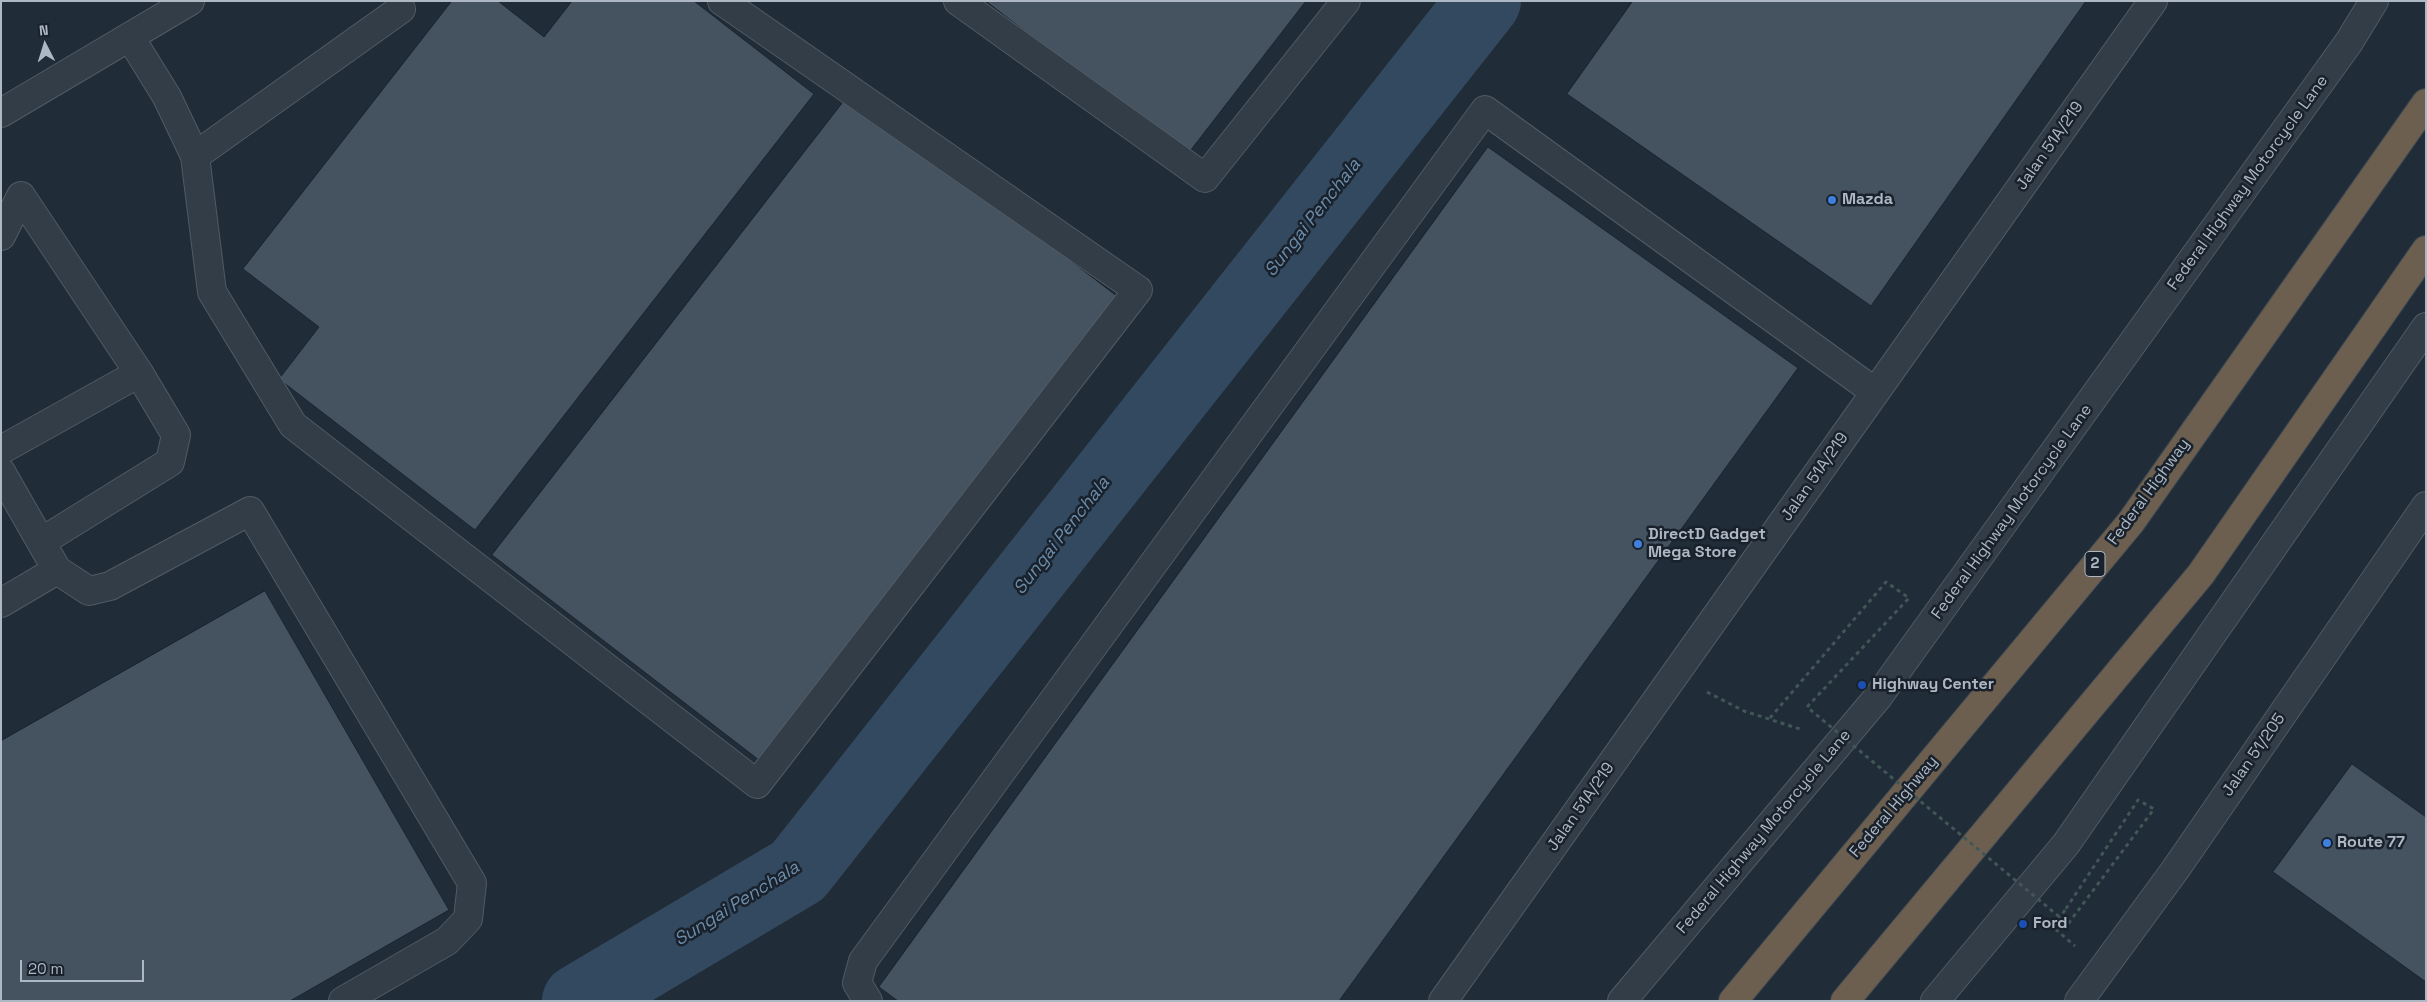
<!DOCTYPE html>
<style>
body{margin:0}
#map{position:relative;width:2427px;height:1002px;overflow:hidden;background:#202c37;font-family:"Space Grotesk",sans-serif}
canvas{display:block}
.frame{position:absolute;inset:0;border:2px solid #adb8c4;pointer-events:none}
.north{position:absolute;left:20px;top:20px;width:50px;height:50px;-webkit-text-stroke:4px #19222c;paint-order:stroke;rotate:355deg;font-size:14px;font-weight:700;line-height:20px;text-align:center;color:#adb8c4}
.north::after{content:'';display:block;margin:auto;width:18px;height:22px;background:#adb8c4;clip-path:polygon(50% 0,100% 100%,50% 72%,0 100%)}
.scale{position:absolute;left:20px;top:960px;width:124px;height:22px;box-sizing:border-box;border:2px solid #adb8c4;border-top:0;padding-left:6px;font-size:15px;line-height:18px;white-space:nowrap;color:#adb8c4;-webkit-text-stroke:4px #19222c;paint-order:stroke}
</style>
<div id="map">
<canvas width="2427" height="1002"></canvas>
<div class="frame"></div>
<div class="north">N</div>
<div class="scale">20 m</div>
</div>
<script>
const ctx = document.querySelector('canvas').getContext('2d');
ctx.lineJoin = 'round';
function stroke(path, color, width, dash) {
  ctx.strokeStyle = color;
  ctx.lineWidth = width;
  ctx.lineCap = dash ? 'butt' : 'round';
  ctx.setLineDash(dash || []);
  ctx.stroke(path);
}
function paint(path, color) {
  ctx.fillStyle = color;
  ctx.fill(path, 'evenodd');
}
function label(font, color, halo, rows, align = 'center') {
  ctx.font = font + ' "Space Grotesk",sans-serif';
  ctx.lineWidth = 5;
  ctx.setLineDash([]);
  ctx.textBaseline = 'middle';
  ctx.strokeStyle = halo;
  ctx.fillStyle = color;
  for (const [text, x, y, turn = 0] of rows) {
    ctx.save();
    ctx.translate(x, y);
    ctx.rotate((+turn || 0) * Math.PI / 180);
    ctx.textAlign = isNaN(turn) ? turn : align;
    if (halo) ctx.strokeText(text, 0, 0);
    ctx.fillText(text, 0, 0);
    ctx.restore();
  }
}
const river = new Path2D(`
 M579,1001L798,871L1484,1`);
const building = new Path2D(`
 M452,1H498L544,37L572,1H694L814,94L475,530L279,379L319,327L243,269Z
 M986,1H1306L1187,155Z
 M1633,1H2086L1871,306L1567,94Z
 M851,92L1118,297L759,760L492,555Z
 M1488,147L1798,368L1339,1001H898L879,987Z
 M265,591L449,910L290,1001H1V741Z
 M2352,764L2426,817V982L2273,872Z`);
const path = new Path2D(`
 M1707,692L1744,711L1803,730
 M2065,910L2053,927L2075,946`);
const minor = new Path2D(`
 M958,1L1205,178L1346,1
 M130,37L167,97L195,156L212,292L293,425L757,784L1138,290L722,1
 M1,113L190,1
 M195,156L401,9
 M1,236L21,196L139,373L176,435L170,462L41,542
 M1,450L139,373
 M1,472L57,570L1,603
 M57,570L89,591L110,586L250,511L472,883L468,919L447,941L343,1001
 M868,1001L857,983L863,961L1485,110L1875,392
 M1443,1001L2153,1
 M1622,1001L1878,697L2349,42L2374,1
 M1935,1001L2066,844L2426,327
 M2079,1001L2175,870L2426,506`);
const highway = new Path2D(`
 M1733,1001L2131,522L2426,103
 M1845,1001L2201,574L2426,250`);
const pathBridge = new Path2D(`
 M1770,718L1886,582L1909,598L1807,707L2068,924L2154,809L2138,800L2065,910`);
const markers = [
 [1832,200,5,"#3f7fe0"],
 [1638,544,5,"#3f7fe0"],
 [1862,685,5,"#1a4fb4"],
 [2327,843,5,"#3f7fe0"],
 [2023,924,5,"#1a4fb4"]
];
const shields = [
 [2095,564,20]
];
const shieldNames = [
 ["2",2095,564]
];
const streetNames = [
 ["Jalan 51A/219",2050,146,-55],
 ["Federal Highway Motorcycle Lane",2248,183,-54],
 ["Jalan 51A/219",1815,477,-55],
 ["Federal Highway",2149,492,-54],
 ["Federal Highway Motorcycle Lane",2012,512,-54],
 ["Jalan 51/205",2254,755,-55],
 ["Jalan 51A/219",1581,807,-55],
 ["Federal Highway",1894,807,-50],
 ["Federal Highway Motorcycle Lane",1764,832,-50]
];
const poiNames = [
 ["Mazda",1842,200],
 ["DirectD Gadget",1648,535],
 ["Mega Store",1648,553],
 ["Highway Center",1872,685],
 ["Route 77",2337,843],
 ["Ford",2033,924]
];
const waterNames = [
 ["Sungai Penchala",1313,218,-52],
 ["Sungai Penchala",1062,536,-52],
 ["Sungai Penchala",737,904,-32]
];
stroke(river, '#33495f', 74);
paint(building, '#455361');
stroke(building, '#1b242e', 1);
stroke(minor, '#505b65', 30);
stroke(highway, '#3e4852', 30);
stroke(path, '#415657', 3, [4, 4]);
stroke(minor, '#333d47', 28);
stroke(highway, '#6d5f50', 28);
stroke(pathBridge, '#415657', 3, [4, 4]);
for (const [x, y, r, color] of markers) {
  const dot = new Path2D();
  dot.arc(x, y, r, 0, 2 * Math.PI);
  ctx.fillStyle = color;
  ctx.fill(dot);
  stroke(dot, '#19222c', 2);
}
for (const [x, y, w] of shields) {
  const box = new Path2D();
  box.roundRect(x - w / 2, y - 12.5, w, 25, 4);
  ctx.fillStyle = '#19222c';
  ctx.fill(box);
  stroke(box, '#adb8c4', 1);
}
label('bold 15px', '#adb8c4', null, shieldNames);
label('16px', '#adb8c4', '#19222c', streetNames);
label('bold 16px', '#adb8c4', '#19222c', poiNames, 'left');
label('italic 18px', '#6d8ca9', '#19222c', waterNames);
</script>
